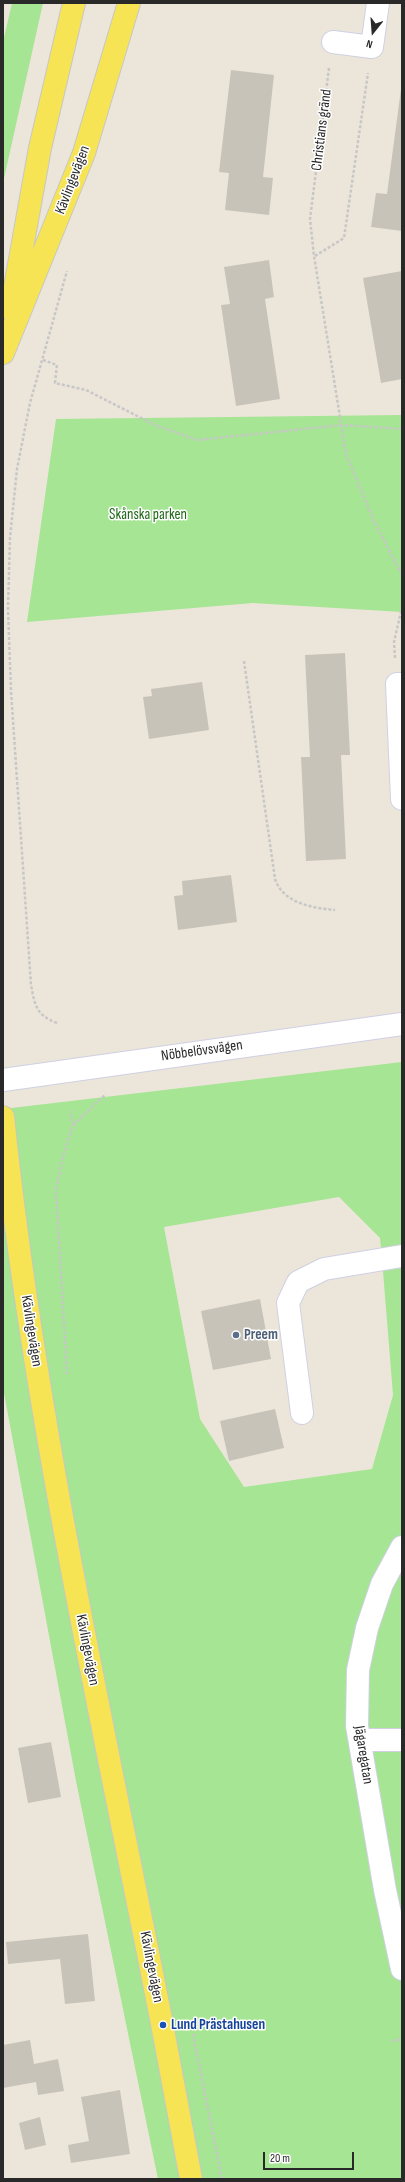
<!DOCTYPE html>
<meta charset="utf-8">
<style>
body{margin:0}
#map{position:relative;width:405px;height:2182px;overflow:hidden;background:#ece6da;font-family:"Sofia Sans Condensed",sans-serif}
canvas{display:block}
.frame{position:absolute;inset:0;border:4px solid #292929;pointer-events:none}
.north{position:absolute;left:353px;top:12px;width:40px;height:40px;-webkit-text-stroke:3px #fff;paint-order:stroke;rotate:197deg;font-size:11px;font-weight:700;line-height:16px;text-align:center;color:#292929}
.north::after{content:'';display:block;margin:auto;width:14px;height:18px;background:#292929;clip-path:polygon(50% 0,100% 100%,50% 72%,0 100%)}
.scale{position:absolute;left:263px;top:2152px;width:91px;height:18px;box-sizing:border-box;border:2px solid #292929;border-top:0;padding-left:5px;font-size:12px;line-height:14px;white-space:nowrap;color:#292929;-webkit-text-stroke:3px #fff;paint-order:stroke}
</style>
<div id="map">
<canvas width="405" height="2182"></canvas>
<div class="frame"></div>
<div class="north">N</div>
<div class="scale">20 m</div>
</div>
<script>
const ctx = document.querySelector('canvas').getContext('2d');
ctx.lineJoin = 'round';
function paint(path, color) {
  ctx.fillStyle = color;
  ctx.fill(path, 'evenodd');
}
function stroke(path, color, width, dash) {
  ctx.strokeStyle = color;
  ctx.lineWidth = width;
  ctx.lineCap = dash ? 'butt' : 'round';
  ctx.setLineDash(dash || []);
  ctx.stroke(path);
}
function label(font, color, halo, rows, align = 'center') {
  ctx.font = font + ' "Sofia Sans Condensed",sans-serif';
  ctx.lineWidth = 3;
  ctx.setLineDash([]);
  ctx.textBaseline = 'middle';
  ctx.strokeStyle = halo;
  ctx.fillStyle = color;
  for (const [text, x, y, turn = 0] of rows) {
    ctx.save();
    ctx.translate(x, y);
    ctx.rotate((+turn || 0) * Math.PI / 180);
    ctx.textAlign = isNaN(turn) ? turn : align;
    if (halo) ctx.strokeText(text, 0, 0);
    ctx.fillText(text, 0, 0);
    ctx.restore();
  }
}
const green = new Path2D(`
 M12,3H43L3,183V42Z
 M402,415V612L253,603L27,622L56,419Z
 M402,1062V2179H158L76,1781L4,1393L3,1109ZM339,1197L380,1238L382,1259L393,1395L372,1469L244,1487L200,1419L164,1227Z`);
const building = new Path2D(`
 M231,70L274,75L263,177L273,178L269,215L225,210L229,173L219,172Z
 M401,89H402V231L371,227L376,193L387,194Z
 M269,260L274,297L265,299L280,399L236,406L221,305L230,304L224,267Z
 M402,271V379L381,383L363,278Z
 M345,653L350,755H341L346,859L306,861L301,757H310L305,655Z
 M202,682L209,730L149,739L143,697L152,696L151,689Z
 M231,875L237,922L178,930L174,896L183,895L182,881Z
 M260,1299L271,1359L213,1370L201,1311Z
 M275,1409L284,1448L229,1461L220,1421Z
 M51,1742L61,1797L28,1803L18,1748Z
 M88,1934L95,2001L65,2004L60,1959L8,1964L6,1942Z
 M30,2040L34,2064L58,2059L64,2091L38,2095L36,2082L3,2088V2045Z
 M120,2090L130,2154L71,2163L68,2145L89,2141L81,2097Z
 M40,2117L46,2145L25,2150L19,2123Z`);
const path = new Path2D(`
 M329,68L310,219L314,256L346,454L373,519L402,575
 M315,256L344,238L368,73
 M43,360L57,365L55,383L86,390L155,425L197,440L342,425L402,429
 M395,658L394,642L402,607
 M244,661L275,879C283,903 312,908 335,910
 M57,1023C36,1015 35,1006 31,985L11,691L8,609L10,538L17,469L30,403L67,271
 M73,1125L106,1094
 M67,1374L56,1190L62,1160L73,1125L70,1111
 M193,2034L222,2179
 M392,2041L402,2039`);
const minor = new Path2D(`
 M333,42L372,47L378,3
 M402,684H397L402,799
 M3,1080L402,1024
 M302,1413L288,1303L298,1282L324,1269L402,1256
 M402,1547L382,1584L367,1628L358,1670L357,1726L385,1890L402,1969
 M360,1740H402`);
const major = new Path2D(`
 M11,309L40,148L74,3
 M3,353L84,153L129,3
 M3,1117C35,1423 103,1723 162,2024C172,2076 181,2128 191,2179`);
const markers = [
 [236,1335,4,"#5c6f8a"],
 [163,2025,4,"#1a4fb4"]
];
const streetNames = [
 ["Christians gränd",322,130,-83],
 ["Kävlingevägen",73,180,-69],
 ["Nöbbelövsvägen",202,1051,-8],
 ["Kävlingevägen",31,1331,81],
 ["Kävlingevägen",87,1650,79],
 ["Jägaregatan",363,1755,81],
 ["Kävlingevägen",151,1967,79]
];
const parkNames = [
 ["Skånska parken",148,515]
];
const serviceNames = [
 ["Preem",244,1335]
];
const transitNames = [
 ["Lund Prästahusen",171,2025]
];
paint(green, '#a5e593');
paint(building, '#c7c3b9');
stroke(minor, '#cfd0e3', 24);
stroke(major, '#c7c7c7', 24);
stroke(path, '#c7c7c7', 2.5, [3, 2]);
stroke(minor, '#fff', 22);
stroke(major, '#f6e454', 22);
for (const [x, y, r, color] of markers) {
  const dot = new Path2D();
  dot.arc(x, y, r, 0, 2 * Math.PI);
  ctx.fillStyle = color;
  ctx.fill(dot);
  stroke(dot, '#fff', 1.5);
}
label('15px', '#292929', '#fff', streetNames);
label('15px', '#1e6816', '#fff', parkNames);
label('bold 15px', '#4e5e75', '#fff', serviceNames, 'left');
label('bold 15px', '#164399', '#fff', transitNames, 'left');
</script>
